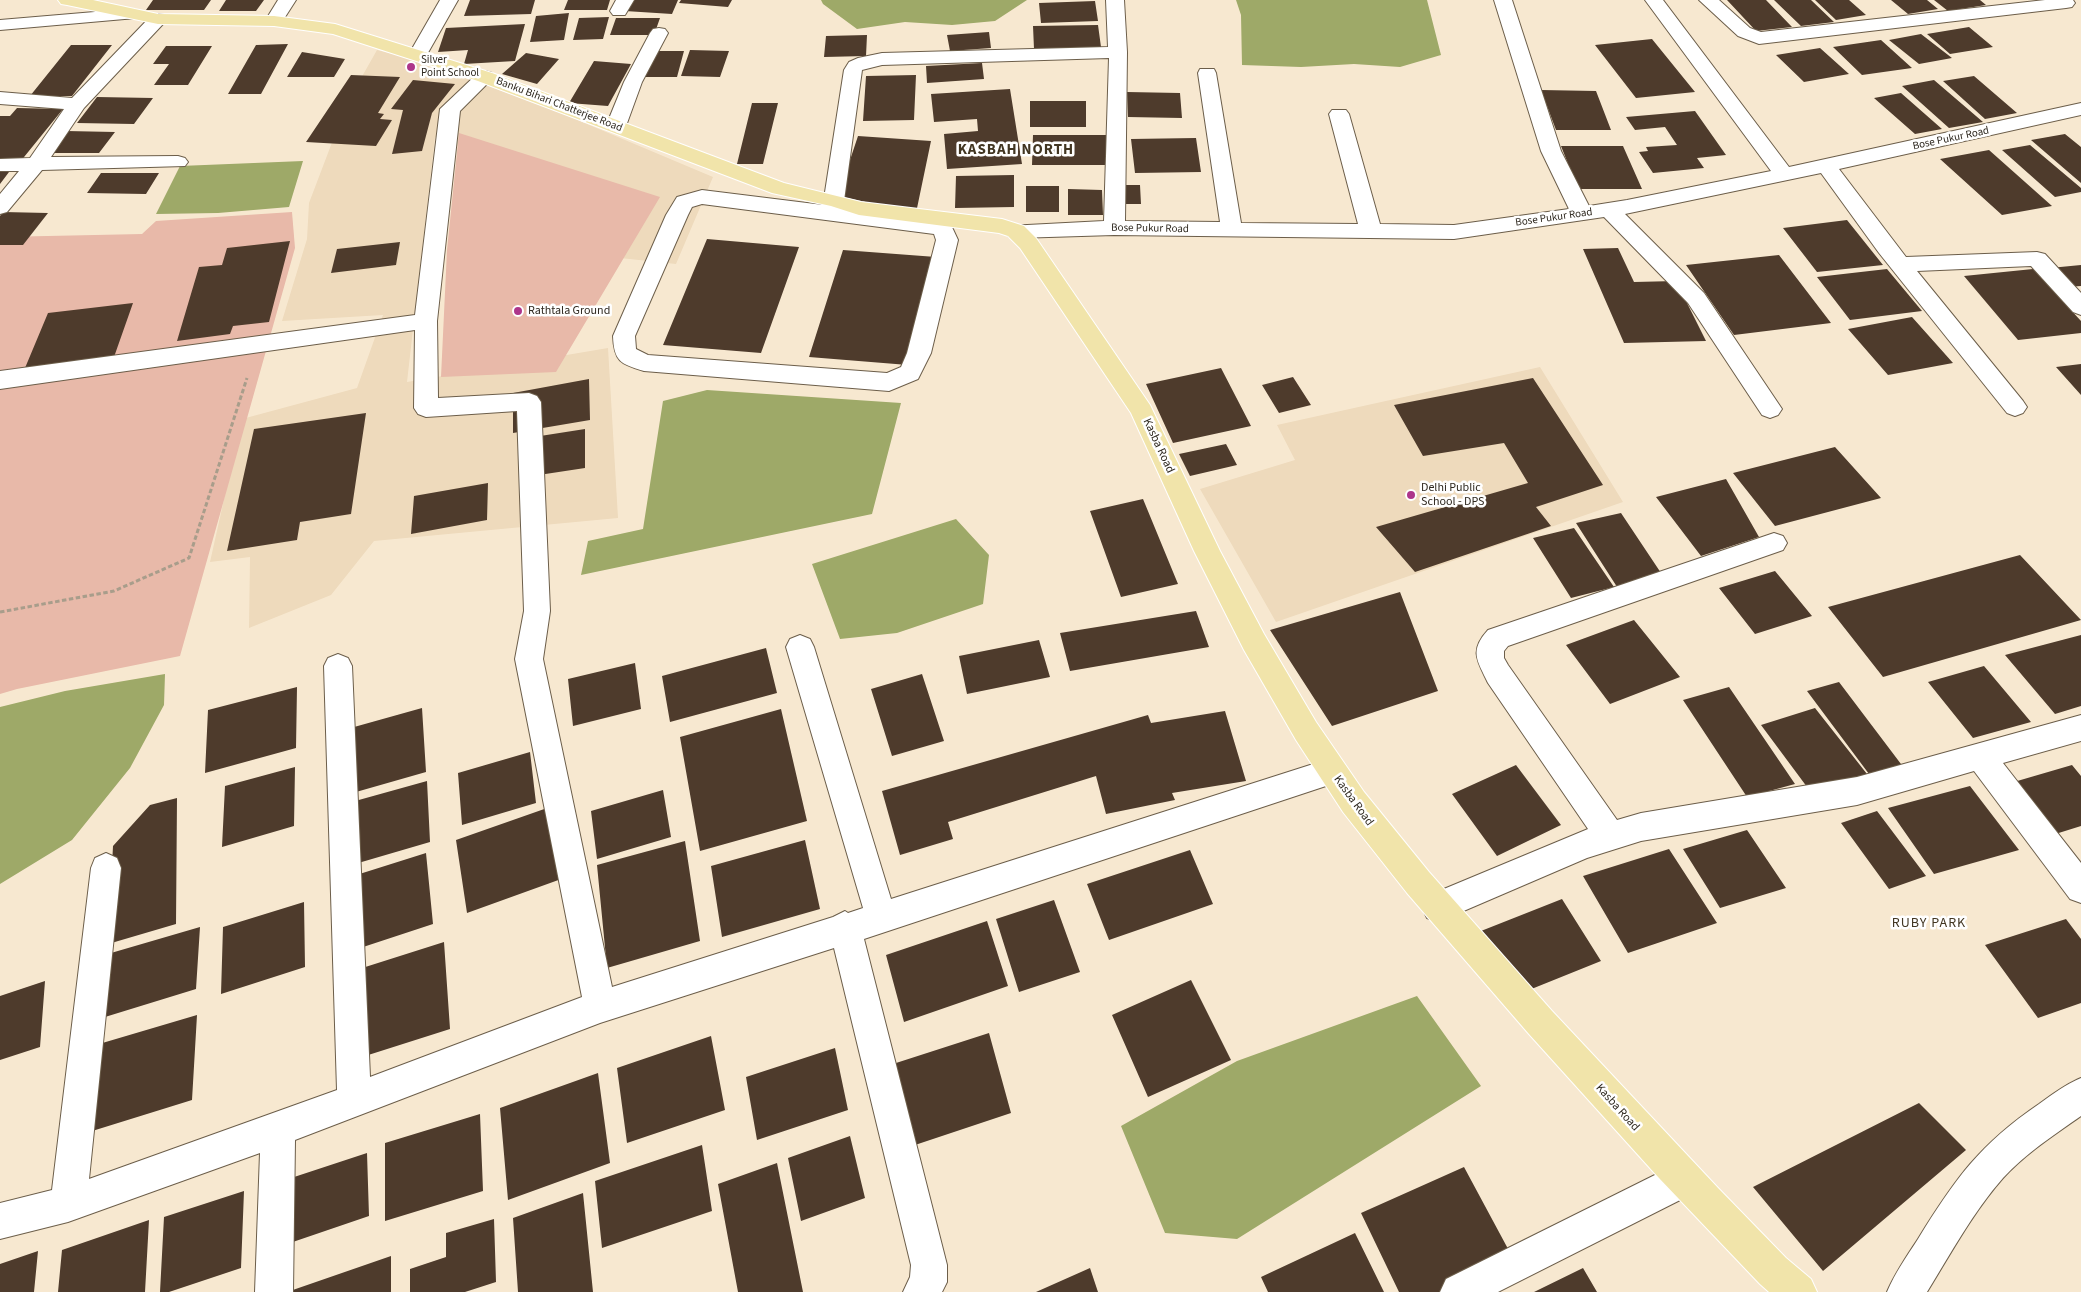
<!DOCTYPE html>
<style>
body{margin:0}
canvas{display:block;background:#f7e8d0}
</style>
<canvas width="2081" height="1292"></canvas>
<script>
const ctx = document.querySelector('canvas').getContext('2d');
ctx.lineJoin = 'round';
function paint(path, color) {
  ctx.fillStyle = color;
  ctx.fill(path, 'evenodd');
}
function stroke(path, color, width, dash) {
  ctx.strokeStyle = color;
  ctx.lineWidth = width;
  ctx.lineCap = dash ? 'butt' : 'round';
  ctx.setLineDash(dash || []);
  ctx.stroke(path);
}
function label(font, color, halo, rows, align = 'center') {
  ctx.font = font + ' "Source Sans 3",sans-serif';
  ctx.lineWidth = 5;
  ctx.setLineDash([]);
  ctx.textBaseline = 'middle';
  ctx.strokeStyle = halo;
  ctx.fillStyle = color;
  for (const [text, x, y, turn = 0] of rows) {
    ctx.save();
    ctx.translate(x, y);
    ctx.rotate((+turn || 0) * Math.PI / 180);
    ctx.textAlign = isNaN(turn) ? turn : align;
    if (halo) ctx.strokeText(text, 0, 0);
    ctx.fillText(text, 0, 0);
    ctx.restore();
  }
}
const built = new Path2D(`
 M377,50L425,62L568,116L713,177L676,264L611,257L512,167L435,137L407,382L608,348L618,518L374,541L331,595L249,628L250,557L210,562L242,419L357,388L383,315L282,321L307,239L309,203L347,103Z
 M1540,367L1623,502L1276,622L1200,489L1295,460L1277,425Z`);
const green = new Path2D(`
 M459,133L660,197L556,372L441,377L447,250Z
 M292,212L295,248L180,656L17,689L0,694V237L142,234L156,221Z`);
const water = new Path2D(`
 M821,0H1027L995,21L952,25L905,22L857,29L823,4Z
 M1236,0H1427L1441,55L1400,67L1354,64L1301,67L1242,65L1241,15Z
 M303,161L289,207L218,213L156,214L180,166Z
 M707,390L901,403L872,514L581,575L588,541L643,529L663,401Z
 M956,519L989,555L983,604L897,633L840,639L812,564Z
 M165,674L164,705L130,768L72,840L0,884V707L65,691Z
 M1417,996L1481,1086L1237,1239L1165,1233L1121,1126L1237,1061Z`);
const building = new Path2D(`
 M153,0H211L204,10H146Z
 M226,0H264L256,11H219Z
 M470,0H535L531,14L464,16Z
 M568,0H610L607,10H564Z
 M631,0H678L672,14L625,11Z
 M681,0H732L728,7L679,3Z
 M1727,0H1766L1792,27L1756,31Z
 M1774,0H1811L1834,22L1801,26Z
 M1815,0H1849L1866,15L1836,20Z
 M1891,0H1927L1938,9L1908,14Z
 M1934,0H1980L1986,5L1948,11Z
 M1095,1L1098,21L1041,23L1039,3Z
 M569,13L564,40L530,42L536,16Z
 M609,17L603,39L573,40L579,18Z
 M616,18H660L654,35H610Z
 M525,24L515,61L464,64L468,50L438,52L446,28Z
 M1098,25L1101,47L1034,49L1033,26Z
 M1969,27L1993,47L1950,54L1927,34Z
 M989,32L991,48L950,51L947,35Z
 M1921,34L1952,58L1919,64L1889,40Z
 M867,35L866,56L824,57L826,36Z
 M1652,39L1695,92L1636,98L1595,45Z
 M1881,40L1912,68L1862,75L1833,47Z
 M288,44L261,94H228L256,45Z
 M71,45H112L72,96H30Z
 M166,46H212L188,85H154L169,64H153Z
 M1820,48L1849,74L1804,82L1776,55Z
 M690,50L729,51L720,77L681,76Z
 M652,51H684L677,77H644Z
 M302,52L345,59L334,77H287Z
 M526,53L559,59L537,84L502,74Z
 M594,61L631,64L608,106L569,103Z
 M982,63L984,79L927,83L926,66Z
 M351,75L400,77L378,113L384,114L380,119L392,120L376,146L306,142Z
 M916,75L914,120L863,121L866,76Z
 M1974,76L2017,113L1985,119L1943,81Z
 M413,80L455,84L432,113L422,151L392,154L403,110L391,109Z
 M1934,80L1983,122L1949,128L1902,86Z
 M1010,89L1022,164L947,169L944,134L978,131L977,119L934,122L931,94Z
 M1541,90L1596,91L1611,130H1556Z
 M1127,92L1180,93L1182,118L1128,117Z
 M1901,93L1942,129L1915,134L1874,98Z
 M97,97L153,98L134,124L77,123Z
 M1030,101H1086V127H1030Z
 M752,103H778L763,164H737Z
 M17,108L63,109L20,162L0,161V116H10Z
 M1695,111L1726,155L1697,158L1704,168L1653,173L1639,152L1648,151L1646,147L1677,145L1665,127L1635,130L1626,117Z
 M66,131L115,132L99,153H49Z
 M2065,134L2081,147V183L2031,140Z
 M1033,135H1113L1114,165H1032Z
 M858,136L931,141L916,213L838,196Z
 M1196,138L1201,172L1135,173L1131,139Z
 M2030,145L2081,188V192L2055,197L2002,150Z
 M1561,146H1623L1642,189H1578Z
 M1989,150L2052,206L2002,215L1940,159Z
 M0,172H9L0,184Z
 M101,173H159L146,194L87,193Z
 M1014,175V207L955,208L956,176Z
 M1120,185H1140L1141,204H1121Z
 M1026,186H1059V212H1026Z
 M1068,189L1102,190L1103,215H1068Z
 M3,212L48,213L23,245H0V216Z
 M1847,220L1883,265L1817,272L1783,228Z
 M707,239L799,247L761,353L663,345Z
 M290,241L269,322L233,326L230,334L177,341L199,267L222,265L227,248Z
 M400,242L396,265L331,273L337,249Z
 M1618,248L1634,282L1676,281L1706,341L1624,343L1583,249Z
 M843,250L936,257L908,365L809,357Z
 M1779,255L1831,323L1734,335L1686,265Z
 M2081,265V286L2067,287L2050,268Z
 M1887,269L1922,311L1850,320L1817,277Z
 M2033,269L2081,321V333L2018,340L1964,276Z
 M133,303L114,357L25,368L48,313Z
 M1912,317L1953,363L1888,375L1848,329Z
 M2081,364V395L2056,367Z
 M1221,368L1251,426L1173,443L1146,384Z
 M1293,377L1311,405L1279,413L1262,385Z
 M1533,378L1603,485L1536,507L1551,526L1415,572L1376,527L1528,483L1504,443L1423,456L1394,405Z
 M589,379L590,420L513,433V393Z
 M366,413L351,514L300,522L297,540L227,551L254,429Z
 M585,429V468L519,478L521,439Z
 M1226,444L1237,465L1190,476L1179,454Z
 M1835,447L1881,498L1775,526L1733,473Z
 M1726,479L1759,537L1701,556L1656,497Z
 M488,483L487,520L411,534L414,496Z
 M1143,499L1178,584L1121,597L1090,511Z
 M1621,513L1665,579L1619,590L1576,523Z
 M1574,528L1614,587L1571,598L1533,538Z
 M2020,555L2081,620L1883,677L1828,607Z
 M1775,571L1812,616L1755,634L1719,588Z
 M1400,592L1438,691L1332,726L1270,630Z
 M1196,611L1209,647L1070,671L1060,633Z
 M1634,620L1680,677L1610,704L1566,645Z
 M2081,635V706L2055,714L2005,655Z
 M1039,640L1050,677L967,694L959,656Z
 M766,648L777,693L670,722L662,676Z
 M635,663L641,709L573,726L568,679Z
 M1984,666L2031,722L1973,738L1928,682Z
 M922,674L944,741L892,756L871,689Z
 M1839,682L1904,768L1872,778L1807,691Z
 M297,687L296,748L205,773L208,710Z
 M1729,687L1795,784L1747,797L1683,700Z
 M422,708L426,772L349,794L347,729Z
 M1815,708L1867,774L1810,791L1761,725Z
 M781,709L807,821L700,851L680,737Z
 M1225,711L1246,781L1172,793L1175,800L1106,814L1096,776L948,822L953,839L900,855L882,791L1148,715L1151,723Z
 M530,752L536,803L462,825L458,773Z
 M1516,765L1561,825L1497,856L1452,794Z
 M2072,765L2081,776V826L2049,836L2007,784Z
 M295,767L294,826L222,847L225,786Z
 M427,781L430,842L348,866V803Z
 M1970,786L2019,850L1934,874L1888,808Z
 M663,790L671,837L597,859L591,811Z
 M177,798L176,924L108,944L113,846L150,805Z
 M550,807L564,878L467,913L456,840Z
 M1877,811L1926,876L1889,889L1841,823Z
 M1747,830L1786,888L1720,908L1683,849Z
 M805,840L820,909L722,937L711,866Z
 M685,841L700,941L607,968L597,865Z
 M1669,849L1717,923L1628,953L1583,876Z
 M1190,850L1213,904L1109,940L1087,884Z
 M426,853L433,924L354,950L350,877Z
 M1562,899L1601,961L1529,990L1481,931Z
 M1054,900L1080,972L1019,992L996,919Z
 M304,902L305,967L221,994L223,927Z
 M2066,919L2081,939V1003L2038,1018L1985,945Z
 M987,921L1008,986L904,1022L886,955Z
 M200,927L196,989L105,1017L111,953Z
 M444,942L450,1029L362,1057L359,969Z
 M1191,980L1231,1060L1148,1097L1112,1015Z
 M45,981L40,1047L0,1060V996Z
 M197,1015L192,1100L89,1132L99,1044Z
 M989,1033L1011,1113L915,1145L896,1063Z
 M711,1036L725,1110L627,1143L617,1068Z
 M835,1048L848,1110L757,1140L746,1077Z
 M598,1073L610,1163L508,1200L500,1108Z
 M1919,1103L1966,1150L1823,1271L1753,1187Z
 M480,1114L483,1191L385,1221V1143Z
 M850,1136L865,1198L801,1221L788,1158Z
 M702,1145L712,1211L602,1248L595,1181Z
 M367,1153L369,1216L284,1245L285,1180Z
 M777,1163L803,1292H738L718,1184Z
 M1464,1167L1514,1260L1446,1292H1399L1361,1213Z
 M244,1191L241,1268L169,1292H160L164,1217Z
 M583,1193L593,1292H518L513,1218Z
 M494,1219L496,1282L465,1292H410V1269L446,1257V1233Z
 M149,1220L145,1292H58L62,1250Z
 M1355,1233L1384,1292H1268L1261,1277Z
 M38,1251L34,1292H0V1264Z
 M391,1256V1292H287Z
 M1090,1268L1098,1292H1036Z
 M1583,1268L1597,1292H1534Z`);
const path = new Path2D(`
 M0,612L114,591L189,558L247,378`);
const minor = new Path2D(`
 M278,0H296L280,25H268L265,21Z
 M440,0H458L425,58H411L409,54Z
 M616,0H634L625,15H613L610,11Z
 M1106,0H1124L1127,52L1125,221L1220,222L1198,73L1200,69H1214L1216,73L1241,223L1358,224L1329,114L1332,110H1346L1349,114L1380,224L1454,225L1569,209L1541,151L1494,0H1512L1561,151L1589,206L1627,200L1771,171L1645,0H1663L1789,167L2081,103V115L1839,169L1906,257L2037,252L2045,254L2081,293V315L2073,312L2031,266L1917,271L2023,401L2027,407L2023,413L2015,416L2007,413L1879,253L1821,173L1625,214L1704,293L1782,409L1778,415L1770,418L1762,415L1688,303L1604,217L1454,239L1114,235L1016,238L1008,236L1005,231L1008,226L1104,221L1109,58L882,65L862,70L843,208L928,218L951,225L958,240L931,353L918,379L889,391L644,371C620,364 614,361 613,336L666,215L677,197L702,190L823,205L844,70L849,62L858,58L882,53L1108,47ZM702,204L934,234L936,240L907,353L901,367L887,373L648,355L636,349L635,336L688,215L692,207Z
 M1699,0H1719L1750,28L1761,32L2045,0H2073L2075,3L2072,7L2066,8L1759,44L1738,36Z
 M130,9L136,10L139,14L136,18L0,30V20Z
 M158,14L164,15L167,19L164,23L84,108L51,157L178,156L185,158L188,162L185,166L42,170L7,212L0,214V194L19,171H0V159L30,158L64,109L0,104V92L72,98L152,15Z
 M659,28L665,29L668,33L642,82L626,126L623,130H609L606,126L624,82L650,33L653,29Z
 M485,71L492,73L494,77L460,111L437,321L438,398L529,393L537,396L541,402L550,611L543,659L612,987L833,917L845,911L848,913L863,908L786,647L790,639L800,635L810,639L814,647L891,899L1332,758L1342,762L1347,771L1342,780L1332,784L864,939L947,1265V1282L942,1292H903L910,1277L911,1265L834,948L600,1023L295,1140L293,1292H255L260,1153L68,1222L0,1239V1203L52,1190L91,868L95,858L106,853L117,858L121,868L89,1179L337,1090L324,666L328,658L338,654L348,658L352,666L370,1077L582,997L515,659L524,611L517,411L426,417L418,414L414,408L415,330L0,389V371L415,315L440,109L478,73Z
 M1774,533L1783,536L1787,543L1783,550L1508,646L1504,651V658L1508,665L1617,820L1641,813L1857,777L2081,715V741L2003,763L2081,863V903L2070,899L1974,771L1857,805L1641,841L1587,858L1438,922L1427,918L1422,907L1427,896L1588,829L1488,683C1477,660 1469,651 1488,630Z
 M2081,1078V1116C2054,1135 2026,1153 2003,1178C1973,1212 1951,1253 1927,1292H1887C1895,1273 1907,1256 1918,1239C1955,1179 1980,1144 2039,1104C2053,1094 2066,1084 2081,1078Z
 M1683,1161L1696,1166L1701,1179L1696,1192L1498,1292H1440L1446,1279Z`);
const major = new Path2D(`
 M58,0H93L158,14L274,16L335,24L492,73L784,183L861,202L1002,219L1024,226L1036,238L1150,405L1220,551L1264,634L1316,722L1364,792L1429,872L1552,1011L1718,1188L1786,1258L1811,1279L1817,1292H1769L1760,1284L1659,1178L1529,1034L1407,893L1343,812L1296,740L1244,650L1194,551L1131,413L1020,248L1008,236L999,233L859,215L831,206L772,193L478,81L333,34L274,26L158,24L67,5L61,4Z`);
const markers = [
 [411,67,5,"#ad358b"],
 [518,311,5,"#ad358b"],
 [1411,495,5,"#ad358b"]
];
const farPoinames = [
 ["Silver",421,61],
 ["Point School",421,74]
];
const farStreetnames = [
 ["Banku Bihari Chatterjee Road",559,105,21],
 ["Bose Pukur Road",1951,139,-12],
 ["Bose Pukur Road",1554,218,-8],
 ["Bose Pukur Road",1150,229,1]
];
const poiNames = [
 ["Rathtala Ground",528,311],
 ["Delhi Public",1421,488],
 ["School - DPS",1421,502]
];
const streetNames = [
 ["Kasba Road",1158,446,65],
 ["Kasba Road",1353,801,54],
 ["Kasba Road",1617,1108,48]
];
const neighbourhoodNames = [
 ["RUBY PARK",1929,924]
];
const farDistrictnames = [
 ["KASBAH NORTH",1016,151]
];
paint(built, '#eedabc');
paint(green, '#e8b9a9');
paint(water, '#9ea968');
paint(building, '#4e3b2c');
stroke(minor, '#6c5e4a', 2);
stroke(major, '#fff', 2);
stroke(path, '#a89d8b', 3, [4.5, 2.5]);
paint(minor, '#fff');
paint(major, '#f1e4aa');
for (const [x, y, r, color] of markers) {
  const dot = new Path2D();
  dot.arc(x, y, r, 0, 2 * Math.PI);
  ctx.fillStyle = color;
  ctx.fill(dot);
  stroke(dot, '#fff', 2);
}
label('11px', '#2f2920', '#fff', farPoinames, 'left');
label('11px', '#2f2920', '#fff', farStreetnames);
label('12px', '#2f2920', '#fff', poiNames, 'left');
label('12px', '#2f2920', '#fff', streetNames);
ctx.letterSpacing = '1px';
label('14px', '#423622', '#fff', neighbourhoodNames);
ctx.letterSpacing = '0px';
ctx.letterSpacing = '1px';
label('bold 15px', '#423622', '#fff', farDistrictnames);
ctx.letterSpacing = '0px';
</script>
